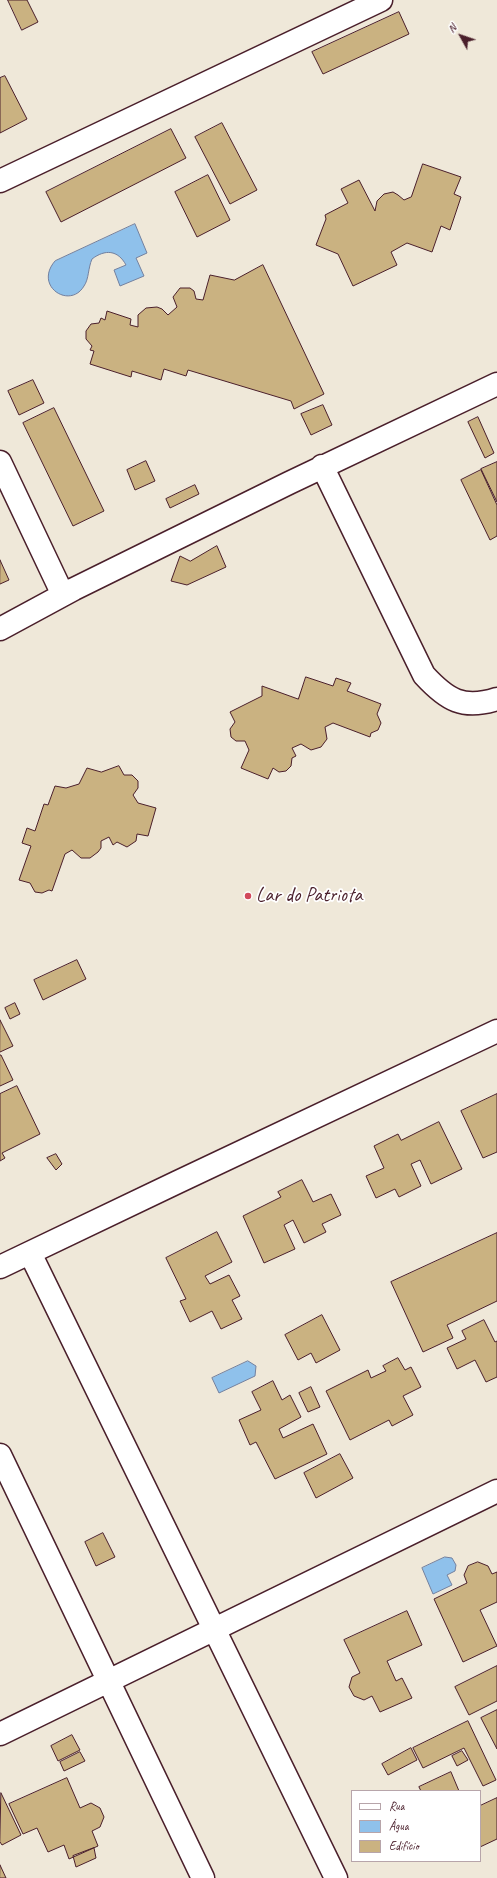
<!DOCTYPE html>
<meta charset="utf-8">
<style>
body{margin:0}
#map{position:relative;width:497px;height:1878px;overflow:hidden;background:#efe8d9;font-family:Caveat,sans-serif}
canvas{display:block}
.legend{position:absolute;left:351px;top:1790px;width:130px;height:72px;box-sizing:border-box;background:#fff;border:1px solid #b7a5aa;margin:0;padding:5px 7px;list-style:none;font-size:12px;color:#4a1f2b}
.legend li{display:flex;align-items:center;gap:8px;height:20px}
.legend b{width:20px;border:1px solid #b7a5aa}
.north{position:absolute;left:441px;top:16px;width:40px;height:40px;-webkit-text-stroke:3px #fff;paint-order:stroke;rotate:310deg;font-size:11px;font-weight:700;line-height:16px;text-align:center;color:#4a1f2b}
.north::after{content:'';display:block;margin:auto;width:14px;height:18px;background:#4a1f2b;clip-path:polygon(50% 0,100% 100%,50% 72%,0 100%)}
</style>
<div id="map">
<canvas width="497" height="1878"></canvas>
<ul class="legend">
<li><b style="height:5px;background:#fff"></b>Rua</li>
<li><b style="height:11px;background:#8fc1eb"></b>Água</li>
<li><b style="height:11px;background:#cab281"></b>Edifício</li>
</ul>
<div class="north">N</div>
</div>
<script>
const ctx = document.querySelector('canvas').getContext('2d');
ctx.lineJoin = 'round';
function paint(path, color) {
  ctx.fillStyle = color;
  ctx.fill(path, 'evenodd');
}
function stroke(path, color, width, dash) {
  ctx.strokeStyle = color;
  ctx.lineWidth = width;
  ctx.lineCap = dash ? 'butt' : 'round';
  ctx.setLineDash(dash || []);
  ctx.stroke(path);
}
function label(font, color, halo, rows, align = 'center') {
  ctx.font = font + ' Caveat,sans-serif';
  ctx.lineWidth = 3.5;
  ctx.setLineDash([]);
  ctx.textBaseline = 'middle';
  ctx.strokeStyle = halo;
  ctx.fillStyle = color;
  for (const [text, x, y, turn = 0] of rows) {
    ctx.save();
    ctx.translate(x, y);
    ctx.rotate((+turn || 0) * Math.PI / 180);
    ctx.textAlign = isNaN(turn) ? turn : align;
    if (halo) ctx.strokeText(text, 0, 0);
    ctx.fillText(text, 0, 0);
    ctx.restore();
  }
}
const water = new Path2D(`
 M135,224L147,253L136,258L144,276L120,286L114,270L126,265C118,250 105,249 92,259C88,268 89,279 84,286C70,310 33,286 55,261Z
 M248,1361L256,1366L255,1376L219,1393L212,1378Z
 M445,1557L452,1558L456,1565L455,1571L447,1575L452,1585L433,1594L422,1568Z`);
const building = new Path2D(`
 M8,0H27L38,22L22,30Z
 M399,12L409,34L323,74L312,52Z
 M5,76L27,119L0,133V78Z
 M222,123L257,190L230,204L195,137Z
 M171,129L186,158L61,222L46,192Z
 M423,164L461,177L454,194L461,197L450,230L441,226L432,252L407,243L391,252L397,265L353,286L338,254L316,245L326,219L325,215L348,203L341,189L359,180L375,211L377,201L384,194L393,192L398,195L404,200L411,197Z
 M208,175L230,220L197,237L175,192Z
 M263,265L324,394L294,409L291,401L188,370L186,376L164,369L161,380L132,371L131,377L90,364L94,351L90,350L92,346L86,339V331L91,324L99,323L101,318L105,320L107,311L131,319L130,325L138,327V315L146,308L157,307L162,309L168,315L177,307L173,297L180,288H190L194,291L196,299L203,300L210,275L234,280Z
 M33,380L44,403L19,415L8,391Z
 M323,405L332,425L311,435L301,414Z
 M54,408L104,511L73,526L23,423Z
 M478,417L494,453L485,458L468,422Z
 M146,461L155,481L135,490L127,470Z
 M497,462V502L481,469Z
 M481,470L497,505V536L490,540L461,480Z
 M195,485L199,494L170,508L166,499Z
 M217,546L226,567L187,585L171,581L180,556L190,561Z
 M0,560L9,580L0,584Z
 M306,677L333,686L336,678L351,683L347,691L381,704L377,714L381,723L378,730L371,733L370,737L333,723L325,727L327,739L321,747L311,750L301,744L292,748L296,756L292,758L291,766L286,771L279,772L273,768L268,779L241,768L249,750L245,741H236L231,737L230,729L235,722L230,712L262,696V686L298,699Z
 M119,766L124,775H132L138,781V788L133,795L138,803L156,808L148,836L137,834L136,841L127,847L117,842L113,845L109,837L101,841V848L98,852L90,858H81L72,850L65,854L52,891L49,890L42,893L35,892L30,883L19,880L31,846L22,843L27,828L35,831L44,804L48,805L55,786L66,788L79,784L87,768L101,772Z
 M77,960L86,979L43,1000L34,980Z
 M15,1003L20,1014L10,1019L5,1008Z
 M0,1020L13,1046L0,1052Z
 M0,1055H1L13,1080L0,1086Z
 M17,1086L40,1134L2,1153L5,1158L0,1161V1094Z
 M497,1094V1152L483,1158L461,1111Z
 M439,1122L462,1169L431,1184L420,1160L411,1164L421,1186L399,1197L395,1189L376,1198L366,1176L384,1168L374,1146L398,1134L401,1140Z
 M56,1154L62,1164L56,1170L47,1158Z
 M302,1180L313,1202L331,1194L341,1215L322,1224L326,1232L304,1243L293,1220L284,1225L295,1249L264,1263L243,1216L281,1197L278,1192Z
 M217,1232L232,1262L205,1276L210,1284L229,1275L240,1296L232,1300L242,1319L221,1329L212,1311L190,1322L180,1301L186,1299L166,1258Z
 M497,1233V1301L447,1325L453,1338L423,1352L391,1282Z
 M322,1315L340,1350L316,1363L311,1353L298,1360L285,1335Z
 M484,1320L495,1342L497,1341V1377L486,1382L475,1360L457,1369L447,1348L466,1339L462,1331Z
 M398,1358L405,1370L411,1367L421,1387L403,1396L413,1415L392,1426L389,1420L350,1440L326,1391L368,1370L371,1378L386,1371L383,1366Z
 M273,1381L282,1400L290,1395L301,1417L279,1429L283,1438L313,1424L327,1454L275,1479L256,1442L250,1445L239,1420L261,1410L252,1392Z
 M311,1387L320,1407L308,1412L299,1393Z
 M340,1454L353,1478L316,1498L304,1473Z
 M103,1533L115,1557L96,1566L85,1542Z
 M478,1562L488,1566L492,1574L497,1572V1602L480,1610L497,1646L463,1662L434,1599L467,1583L464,1575L468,1566Z
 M407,1611L422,1645L387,1661L396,1681L402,1678L412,1698L380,1712L372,1696L364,1700L354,1696L349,1687L352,1677L360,1673L344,1640Z
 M497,1666V1701L469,1715L455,1687Z
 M497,1710V1749L481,1718Z
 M468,1721L496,1780L483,1786L464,1748L423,1768L413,1748Z
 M72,1735L80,1750L58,1761L51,1746Z
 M411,1748L417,1760L388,1775L382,1764Z
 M462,1751L468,1760L457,1766L452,1756Z
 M80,1752L85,1761L64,1771L60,1762Z
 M451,1772L459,1791H421L419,1787Z
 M67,1778L80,1808L91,1803L100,1808L104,1817L100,1827L92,1831L98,1846L69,1859L64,1845L48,1852L37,1828L23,1834L9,1804Z
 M1,1793L21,1835L2,1845L0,1842Z
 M497,1798V1839L480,1847V1806Z
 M94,1848L96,1858L76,1867L73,1856Z
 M0,1865L6,1878H0Z`);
const minor = new Path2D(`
 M0,181L381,0
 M0,462L63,595
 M322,466L424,675C447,700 463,710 497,699
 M0,629L74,589L289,483L497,384
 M30,1253L336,1878
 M0,1267C165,1187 332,1110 497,1031
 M0,1455L203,1878
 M0,1734L497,1491`);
const markers = [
 [248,896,4,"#d1495b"]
];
const poiNames = [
 ["Lar do Patriota",256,896]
];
paint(water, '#8fc1eb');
stroke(water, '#73809e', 1);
paint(building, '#cab281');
stroke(building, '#4a1f2b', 1);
stroke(minor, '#4a1f2b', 25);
stroke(minor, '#fff', 22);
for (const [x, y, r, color] of markers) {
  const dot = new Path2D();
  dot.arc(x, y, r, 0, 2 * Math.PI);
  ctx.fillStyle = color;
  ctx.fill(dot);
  stroke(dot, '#fff', 1.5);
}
label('20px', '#4a1f2b', '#fff', poiNames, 'left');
</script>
